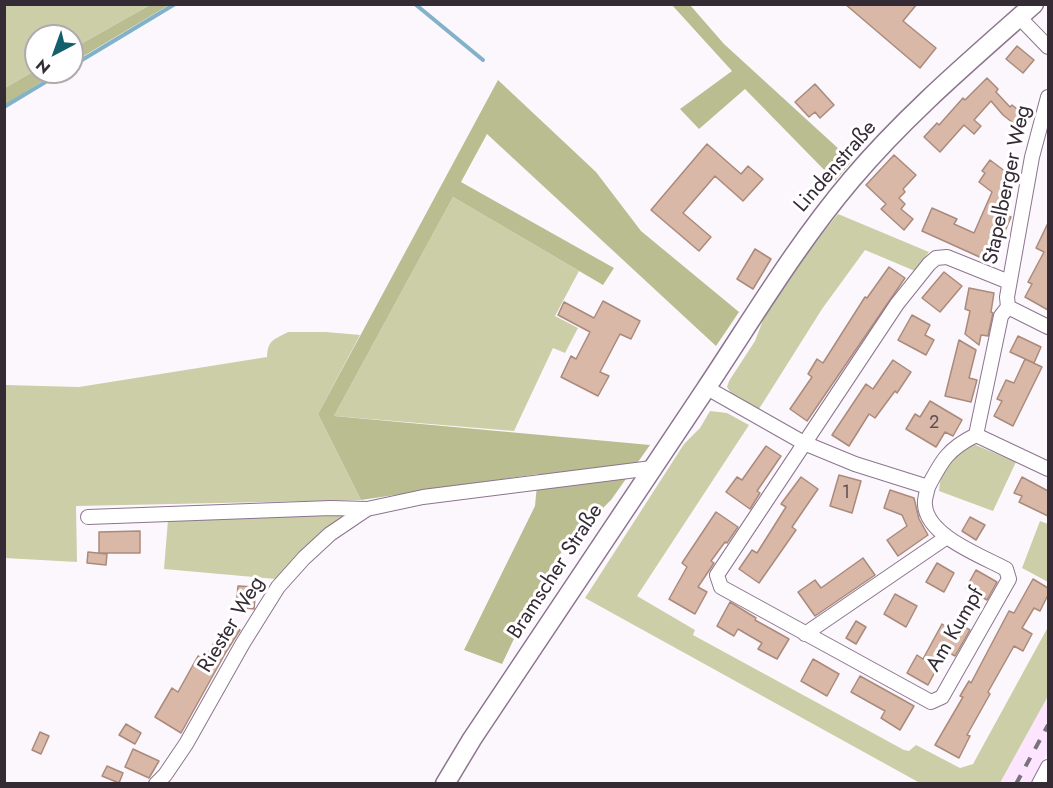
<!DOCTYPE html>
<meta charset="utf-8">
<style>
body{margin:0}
#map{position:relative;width:1053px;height:788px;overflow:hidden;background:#fcf7fd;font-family:Jost,sans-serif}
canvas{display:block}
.frame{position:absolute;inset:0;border:6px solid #342b35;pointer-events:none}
.north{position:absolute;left:24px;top:24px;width:60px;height:60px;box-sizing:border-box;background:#fff;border:2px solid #aeaaae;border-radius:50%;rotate:221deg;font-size:16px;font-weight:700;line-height:24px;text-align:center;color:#342b35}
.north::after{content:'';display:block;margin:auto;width:21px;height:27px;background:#13606c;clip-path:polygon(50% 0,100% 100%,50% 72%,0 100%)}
</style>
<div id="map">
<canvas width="1053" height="788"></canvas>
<div class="frame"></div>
<div class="north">N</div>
</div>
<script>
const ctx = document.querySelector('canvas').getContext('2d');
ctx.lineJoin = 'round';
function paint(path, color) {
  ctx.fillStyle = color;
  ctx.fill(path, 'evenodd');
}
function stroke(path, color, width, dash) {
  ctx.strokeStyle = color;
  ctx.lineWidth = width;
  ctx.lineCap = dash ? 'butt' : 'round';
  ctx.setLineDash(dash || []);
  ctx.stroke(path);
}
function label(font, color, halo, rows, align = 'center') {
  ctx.font = font + ' Jost,sans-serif';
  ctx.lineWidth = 6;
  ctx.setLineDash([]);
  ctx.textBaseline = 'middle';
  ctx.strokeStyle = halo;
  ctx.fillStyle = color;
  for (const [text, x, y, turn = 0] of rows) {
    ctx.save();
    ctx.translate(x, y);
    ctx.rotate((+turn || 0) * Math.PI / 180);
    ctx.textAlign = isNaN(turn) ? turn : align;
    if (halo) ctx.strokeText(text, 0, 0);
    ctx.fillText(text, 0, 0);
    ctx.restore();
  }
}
const built = new Path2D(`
 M1048,696V752L1031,783L1000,784Z`);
const green = new Path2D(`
 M5,5H150L72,49V36H36V70L5,88Z
 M453,197L579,271L555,316L578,328L565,353L553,348L514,431L334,416Z
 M838,214L929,252L915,271L865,250L822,309L759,409L731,393L727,387L729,381L755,341L763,320L774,302L812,246Z
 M288,332H326L360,335L318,414L361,500L76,506L77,562L5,558L4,380L6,385L79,387L267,357C268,340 273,340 288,332Z
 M710,411L727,413L749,425L637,596L695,630L693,635L904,750L909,751L916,745L960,768L973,764L1048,627V696L1000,783H920L585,598L684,444L700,428Z
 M971,443L1016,462L993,511L939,491C942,463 950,460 971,443Z
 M343,513L344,516L341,519L308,544L276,579L164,569L168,520Z
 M1040,521L1048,524V582L1022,568Z`);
const forest = new Path2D(`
 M150,5H169L72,63V49Z
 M672,5H690L724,44L852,161L835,181L745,89L699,129L680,109L732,71Z
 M36,70V72H57L5,105V88Z
 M498,80L596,172L641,231L739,312L716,346L487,134L461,182L614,268L603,285L453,197L334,416L650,445L611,500L568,543L542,580L502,664L464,650L535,506L538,474L361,500L318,414Z`);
const stream = new Path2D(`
 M415,4L483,60
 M72,66L175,4
 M4,107L62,72`);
const building = new Path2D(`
 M845,4H917L903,21L936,48L920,68Z
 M1017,46L1034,60L1023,73L1006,59Z
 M987,78L998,89L996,92L1010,107L1012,105L1030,119L1022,130L1003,115L991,101L974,120L981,126L974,134L964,125L940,152L924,137L937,123L939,125L963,98L965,100Z
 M815,84L834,105L820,118L815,112L809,117L795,102Z
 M707,144L741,174L748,166L763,179L743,201L715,176L683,213L711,237L699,251L651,210Z
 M894,155L916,175L903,189L905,192L899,198L905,204L901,209L913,219L904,230L881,209L886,204L866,185Z
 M990,160L1018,181L997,211L1011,217L1003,236L996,233L984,259L922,231L932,208L957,219L954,224L974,233L992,192L979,182L985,173L982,171Z
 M1048,223V310L1025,297L1032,284L1028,282L1044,252L1036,248Z
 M755,249L771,259L753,289L737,279Z
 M889,267L905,278L807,421L790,409L812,377L808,374L817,359L823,363L865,297L867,298Z
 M944,272L962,286L940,312L922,298Z
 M969,288L994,293L991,312L993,313L988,336L981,335L979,345L965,334L970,311L965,309Z
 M603,301L640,321L631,339L620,334L600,372L609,376L598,396L561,377L571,356L576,359L590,332L558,315L564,302L594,318Z
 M912,315L930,325L925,335L934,340L926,355L898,340Z
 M1018,336L1041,347L1034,363L1010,352Z
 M959,340L976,350L969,378L977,380L971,402L945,396Z
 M1025,359L1042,367L1013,426L994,416L1002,401L997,399L1006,380L1014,383Z
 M893,360L911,372L897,393L895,391L875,418L869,414L849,446L832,435L866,384L873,389Z
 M930,401L962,420L953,436L945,432L936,447L906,429L915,414L920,417Z
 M766,446L781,456L757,491L760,493L750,509L726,492L737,477L742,480Z
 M839,475L861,481L852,513L830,506Z
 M801,477L818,489L792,527L796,530L759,583L739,569L752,550L757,553L786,507L781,504Z
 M1022,477L1048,491V516L1019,502L1022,496L1014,493Z
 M890,490L914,498L919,519L928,535L898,556L887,540L907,526L902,515L884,508Z
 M716,512L738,527L727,543L725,542L711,561L714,563L698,587L707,592L695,614L669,599L687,567L682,563Z
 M970,517L985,525L976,540L962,531Z
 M140,531V553H99V532Z
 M88,552L107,554L106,565L87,563Z
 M863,558L875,575L815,616L798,592L815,580L821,588Z
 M937,563L954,573L944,592L926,582Z
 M976,570L997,582L987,600L966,588Z
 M1033,579L1048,588V595L1040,611L1034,608L1022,628L1032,634L1023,651L1014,646L988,692L990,694L967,735L970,736L959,758L935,745L963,697L960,696L969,681L971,683L1009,611L1014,613Z
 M238,586L256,587L254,609L236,607Z
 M895,594L917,606L906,627L884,614Z
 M730,602L756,618L755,620L789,639L777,659L758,649L762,643L738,629L734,636L717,626Z
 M856,621L866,627L856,644L846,638Z
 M227,622L240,630L226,652L181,733L155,717L172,688L178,692L198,656L204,659Z
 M955,622L970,630L955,656L946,651L928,685L907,673L917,655L923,659L942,624L951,630Z
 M813,659L839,674L827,696L801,681Z
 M860,676L914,706L900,730L881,718L885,711L851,692Z
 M126,724L141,733L135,744L119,735Z
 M40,732L49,736L41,754L32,750Z
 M133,749L159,761L149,778L125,767Z
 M107,766L123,773L119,783L102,776Z`);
const minor = new Path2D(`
 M1019,17L1048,47
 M1008,307L1048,327
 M707,388L804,443L855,464L928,487C942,460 948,449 976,435L1001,316L1008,307L1007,297L1032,157L1048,97
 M976,435L1048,469
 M928,487C927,492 924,500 925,505C927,536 982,556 1006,569L1009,579L942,697L931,702L721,587L717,575L897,304L929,264L936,258L947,257L1009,282
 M88,517L331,508L367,509
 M805,634L947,537
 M156,784L165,775L186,744L243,643L278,587L304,558L330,534L367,509L423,497L652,468
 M1039,784L1048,767`);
const tertiary = new Path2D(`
 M445,784L472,739C550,623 627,506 705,390C753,318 796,245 852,179C906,115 971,60 1034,4`);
const rail = new Path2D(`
 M1016,784L1048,725`);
const numberNames = [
 ["2",934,424],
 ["1",846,494]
];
const streetNames = [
 ["Lindenstraße",836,167,-49],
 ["Stapelberger Weg",1008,185,-78],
 ["Bramscher Straße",556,572,-57],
 ["Riester Weg",232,625,-59],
 ["Am Kumpf",956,630,-60]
];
paint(built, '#fde4ff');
paint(green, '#cbcea7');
paint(forest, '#b9bd90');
stroke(stream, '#82b2c9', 4);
paint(building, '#dab8a8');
stroke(building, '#aa8a7b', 1.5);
stroke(minor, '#8c758e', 16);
stroke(tertiary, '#8c758e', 21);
stroke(minor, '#fff', 14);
stroke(tertiary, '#fff', 18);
stroke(rail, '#7a737b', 4, [10, 10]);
label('18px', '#5e4e52', null, numberNames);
label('21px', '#342b35', '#fff', streetNames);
</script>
